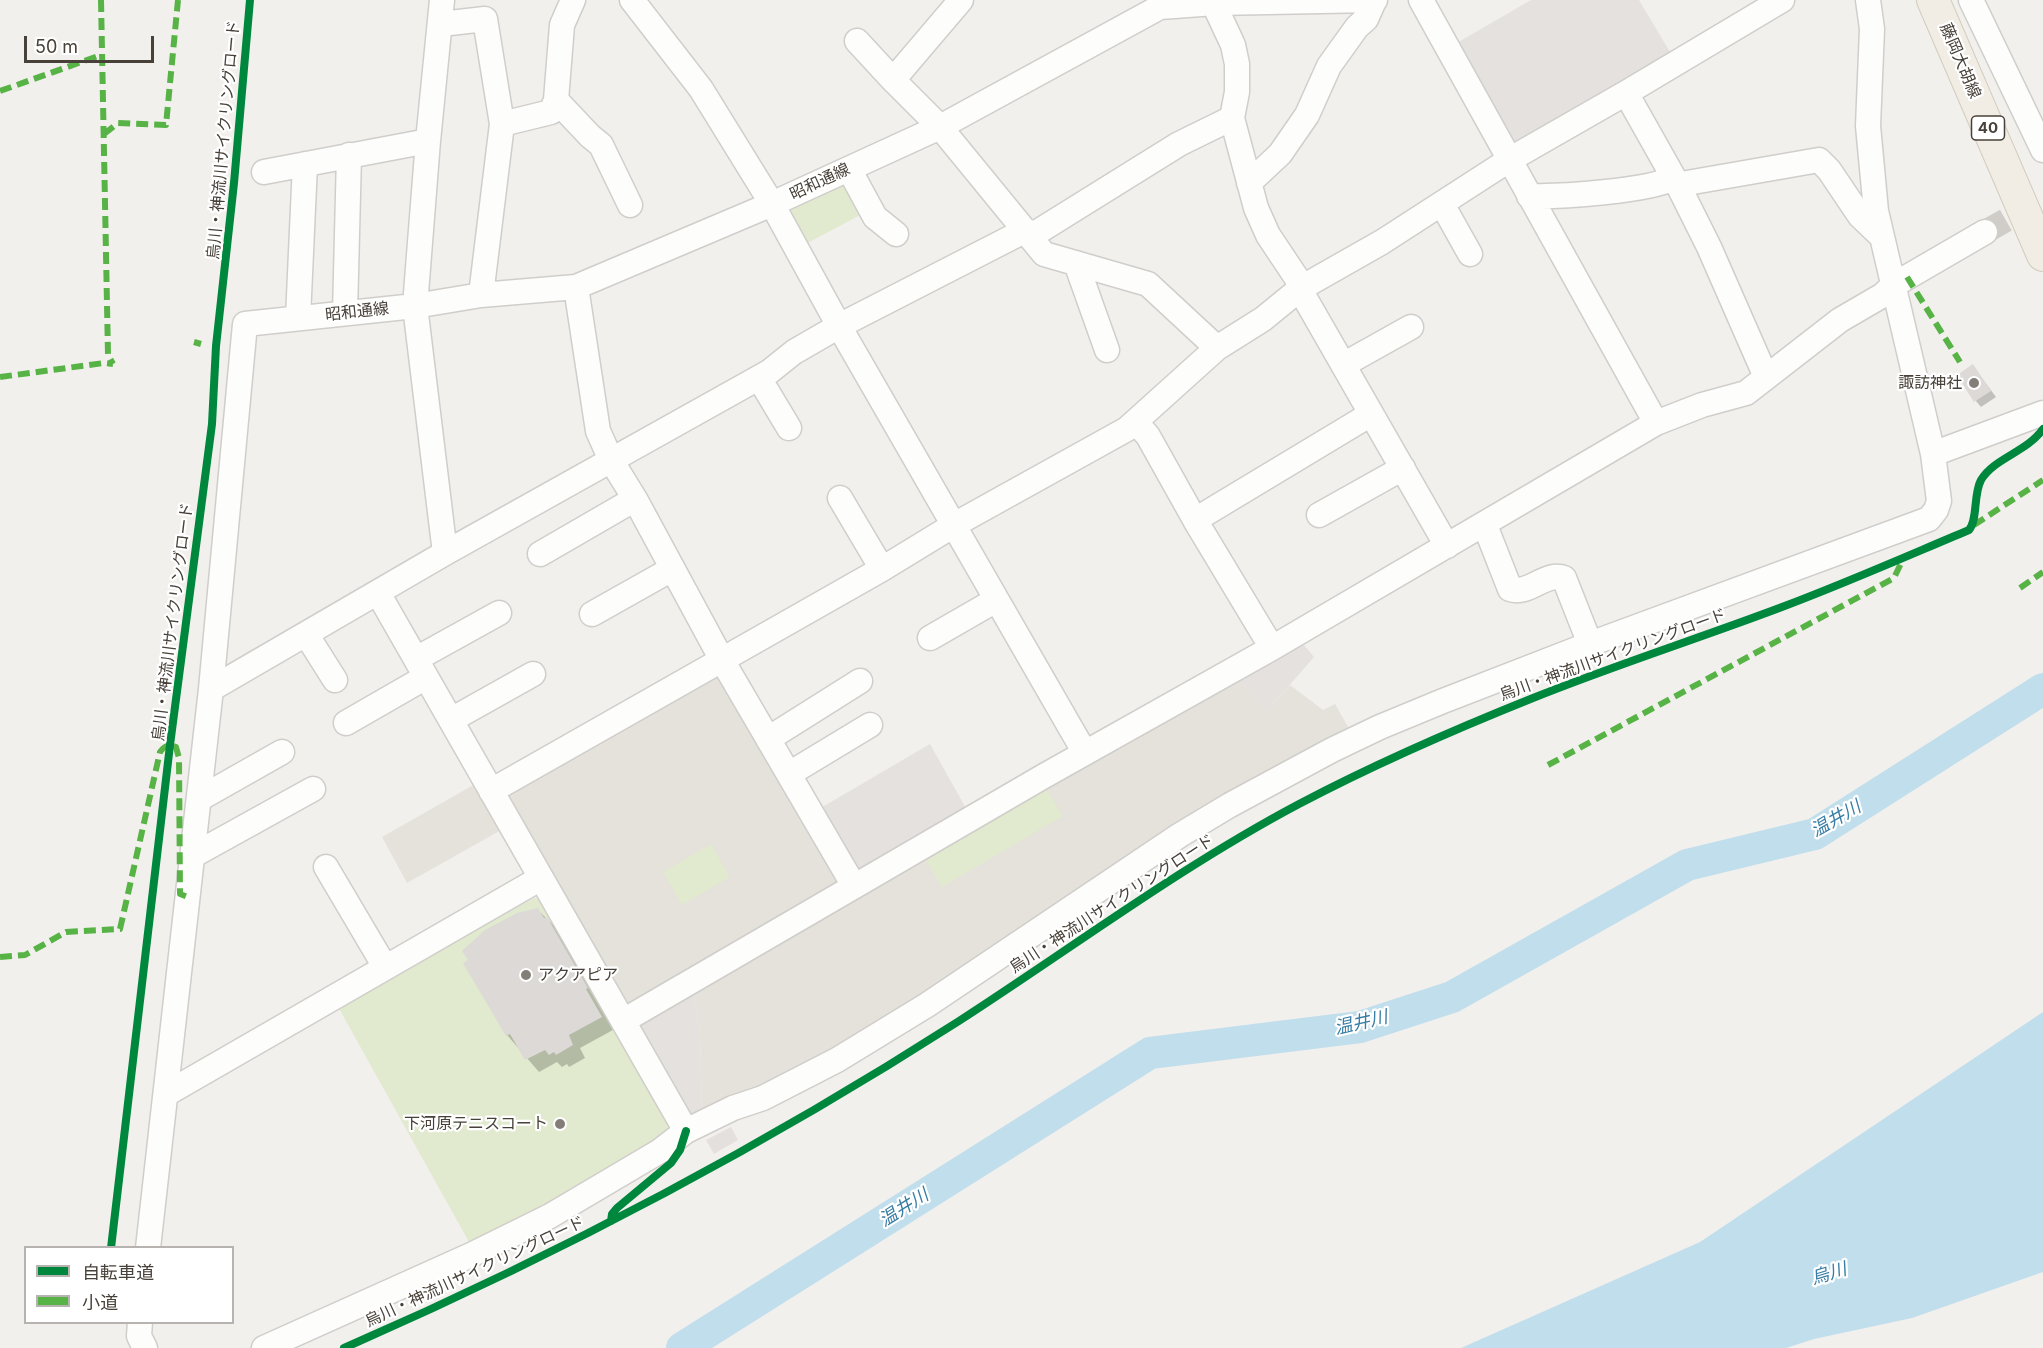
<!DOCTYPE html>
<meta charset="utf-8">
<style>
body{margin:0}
#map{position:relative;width:2043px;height:1348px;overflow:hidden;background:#f2f0ed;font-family:Inter,"Noto Sans JP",sans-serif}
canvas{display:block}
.legend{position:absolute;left:24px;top:1246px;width:210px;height:78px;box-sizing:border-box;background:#fff;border:2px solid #b6b3b0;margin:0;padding:8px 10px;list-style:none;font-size:18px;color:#484139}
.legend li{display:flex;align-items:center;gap:12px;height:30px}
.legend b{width:30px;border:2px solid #b6b3b0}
.scale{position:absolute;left:24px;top:36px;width:130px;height:27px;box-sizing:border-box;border:3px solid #484139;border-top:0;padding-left:8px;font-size:18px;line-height:21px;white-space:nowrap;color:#484139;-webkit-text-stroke:4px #fff;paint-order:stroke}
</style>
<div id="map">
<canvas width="2043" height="1348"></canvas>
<ul class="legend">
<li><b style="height:8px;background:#00873e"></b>自転車道</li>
<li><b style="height:8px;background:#57b346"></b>小道</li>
</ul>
<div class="scale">50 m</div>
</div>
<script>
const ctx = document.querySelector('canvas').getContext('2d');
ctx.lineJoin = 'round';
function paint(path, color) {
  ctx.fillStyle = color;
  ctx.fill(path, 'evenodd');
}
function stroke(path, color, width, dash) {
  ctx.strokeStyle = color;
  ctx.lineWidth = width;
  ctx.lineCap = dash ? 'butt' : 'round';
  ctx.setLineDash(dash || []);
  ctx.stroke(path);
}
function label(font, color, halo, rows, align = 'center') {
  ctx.font = font + ' Inter,"Noto Sans JP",sans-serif';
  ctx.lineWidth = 4.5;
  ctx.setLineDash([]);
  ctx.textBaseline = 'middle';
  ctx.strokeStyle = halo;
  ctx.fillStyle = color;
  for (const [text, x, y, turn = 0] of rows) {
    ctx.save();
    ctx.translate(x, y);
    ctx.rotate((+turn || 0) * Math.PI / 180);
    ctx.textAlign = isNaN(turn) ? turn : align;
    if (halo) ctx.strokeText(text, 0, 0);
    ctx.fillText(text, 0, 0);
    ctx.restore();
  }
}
const residential = new Path2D(`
 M717,674L843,880L626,1004L509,799L511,791Z
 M1235,675L1267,711L1290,685L1323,710L1335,704L1351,732L898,1012L765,1088L702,1114L700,1033L693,985Z
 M477,783L503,829L407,883L382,837Z`);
const industrial = new Path2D(`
 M731,1127L738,1140L714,1154L706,1140Z`);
const green = new Path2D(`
 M846,179L864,213L802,246L782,207Z
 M1043,784L1063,816L942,887L922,854Z
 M711,844L730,877L682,905L663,872Z
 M534,898L545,900L673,1126L657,1146L481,1241L469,1242L337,1005Z`);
const parking = new Path2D(`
 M1531,0H1639L1670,52L1513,145L1455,44Z
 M1298,638L1314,657L1267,711L1235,675Z
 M930,744L968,812L857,876L819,809Z
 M693,985L700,1033L702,1114L691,1120L633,1019Z`);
const water = new Path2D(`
 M2043,1012V1272L1912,1318L1814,1339L1786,1348H1461L1700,1242Z`);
const shadow = new Path2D(`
 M1973,366L1996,397L1981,407L1976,401Z
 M537,909L559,931L599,1001L598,1002L613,1030L580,1048L585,1058L569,1067L567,1064L562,1067L557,1062L539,1072L507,1035L470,960Z`);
const river = new Path2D(`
 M682,1348L1150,1053L1360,1027L1452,997L1687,865L1815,834L2043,689`);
const building = new Path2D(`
 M1973,364L1991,391L1974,402L1957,375Z
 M538,908L544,918L547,917L588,988L586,989L602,1017L569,1035L573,1045L556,1055L554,1052L549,1055L545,1050L525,1060L510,1034L506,1036L463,963L468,960L462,951L485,930L517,913Z`);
const minorTunnel = new Path2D(`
 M1985,232L2043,199`);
const minor = new Path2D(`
 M442,0L428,141L415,306L445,553
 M632,0L701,89L772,204L839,326L1085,753
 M1212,0L1233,45L1237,64V92L1232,118L1256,208L1268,235L1296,277L1306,300L1447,546
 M1421,0L1656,423
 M1971,0L2043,150
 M441,24L485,19L502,124L481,295
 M857,41L893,80L940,127L1044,254L1148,284L1217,348
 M893,80L961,0
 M1626,93L1679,187L1709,247L1766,377
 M556,100L590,136L601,145L630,205
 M502,124L551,112L556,100L562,25L573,0
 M849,169L875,217L896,234
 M264,172L428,141
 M1249,183L1280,154L1307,115L1329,66L1357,27L1366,19L1374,1
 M1679,187L1687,183L1819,160L1829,170L1860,216L1880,235
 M1529,196C1559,197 1650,191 1673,178
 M1442,204L1470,254
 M1076,263L1107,350
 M576,287L598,431L611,460L635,499L722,660L854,886
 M345,313L349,155
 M298,318L305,164
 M1343,365L1411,327
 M759,378L789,428
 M1136,422L1148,436L1195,520L1272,648
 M1933,454L2043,413
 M840,498L882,569
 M1319,515L1403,468
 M1195,520L1371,414
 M1483,525L1488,533L1510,589C1528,596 1546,571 1564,578L1590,644
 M540,554L635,499
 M378,593L686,1131
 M592,614L672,569
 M306,634L335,680
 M930,638L996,600
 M416,659L499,613
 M211,689L445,553L769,372L794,352L839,326L1024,231L1036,233L1179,144L1232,118
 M451,720L533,674
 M346,723L426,677
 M768,739L860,681
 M789,774L870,725
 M491,791L882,569L954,525L1127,429L1217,348L1263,319L1301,288L1382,242L1509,160L1626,93L1782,0
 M199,799L282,752
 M192,856L313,789
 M326,867L385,967
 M623,1021L1044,776L1272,648L1656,423L1702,405L1746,393L1840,320L1883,295L1892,286L1985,232
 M166,1094L541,878
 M148,1248L211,689L245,324L415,306L481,295L576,287L772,204L940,127L1160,7L1215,3L1375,0
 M140,1322L139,1336L145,1348
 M264,1348L471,1255L550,1216L660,1151L686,1131L733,1108L763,1098L837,1060L927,1005L1180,835L1230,805L1332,750L1380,727L1443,701L1590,644L1929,519L1936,510L1939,501L1933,454L1876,211L1868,126L1872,29L1868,0`);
const major = new Path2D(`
 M1933,0L2043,255`);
const quiet = new Path2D(`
 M101,0L108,355L113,364
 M0,91L101,55
 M104,134L118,123L166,125L178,0
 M1907,277L1960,362
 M194,342L201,344
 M0,377L104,363L113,364
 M1974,525L2043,480
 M2020,588L2043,572
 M1548,765L1894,578L1903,559
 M0,957L25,955L66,932L120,929L160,752C165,745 169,744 176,747L179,758L180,894L188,897`);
const cycleway = new Path2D(`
 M611,1221L612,1214L617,1208L671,1163L680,1150L686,1131
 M111,1248L170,745L212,424L216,346L234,183L250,0
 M344,1348C557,1255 764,1146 959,1021C1072,948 1180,867 1299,804C1375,764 1453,730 1533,698C1615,665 1700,638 1782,607C1846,583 1907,556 1969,530C1978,520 1973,495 1981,480C1994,458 2027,452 2043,429`);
const markers = [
 [1974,383,6,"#847e78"],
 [526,975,6,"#847e78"],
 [560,1124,6,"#847e78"]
];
const shields = [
 [1988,128,33]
];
const shieldNames = [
 ["40",1988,128]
];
const streetNames = [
 ["藤岡大胡線",1960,61,67],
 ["烏川・神流川サイクリングロード",224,140,-85],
 ["昭和通線",820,182,-25],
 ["昭和通線",357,312,-6],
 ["烏川・神流川サイクリングロード",173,622,-83],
 ["烏川・神流川サイクリングロード",1613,655,-20],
 ["烏川・神流川サイクリングロード",1112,904,-33],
 ["烏川・神流川サイクリングロード",475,1272,-25]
];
const poiNames = [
 ["諏訪神社",1962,383],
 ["アクアピア",538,975,"left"],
 ["下河原テニスコート",548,1124]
];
const waterNames = [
 ["温井川",1836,819,-30],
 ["温井川",1361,1023,-13],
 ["温井川",904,1208,-32],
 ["烏川",1829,1274,-17]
];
paint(residential, '#e5e1db');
paint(industrial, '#e4e0dd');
paint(green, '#e1eacf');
paint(parking, '#e4e1de');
paint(water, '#c1deec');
paint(shadow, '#0003');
stroke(river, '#c1deec', 32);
paint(building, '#dcd9d6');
stroke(minorTunnel, '#d0cdc9', 24, [24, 12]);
stroke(minor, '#d0cecb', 27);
stroke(major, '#d3cbbc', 34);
stroke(minor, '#fdfdfc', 24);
stroke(major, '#f1ede5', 32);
stroke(quiet, '#57b346', 6, [12, 6]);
stroke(cycleway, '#00873e', 8);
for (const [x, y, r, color] of markers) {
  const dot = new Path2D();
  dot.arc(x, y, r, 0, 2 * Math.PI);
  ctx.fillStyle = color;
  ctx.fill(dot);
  stroke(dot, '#fff', 2);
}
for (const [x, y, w] of shields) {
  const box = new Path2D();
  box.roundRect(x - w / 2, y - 12, w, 24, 4.5);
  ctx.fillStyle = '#fff';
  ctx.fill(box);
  stroke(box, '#484139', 1.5);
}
label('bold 15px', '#484139', null, shieldNames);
label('16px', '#484139', '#fff', streetNames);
label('16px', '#484139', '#fff', poiNames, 'right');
label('italic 18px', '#377da5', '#fff', waterNames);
</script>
